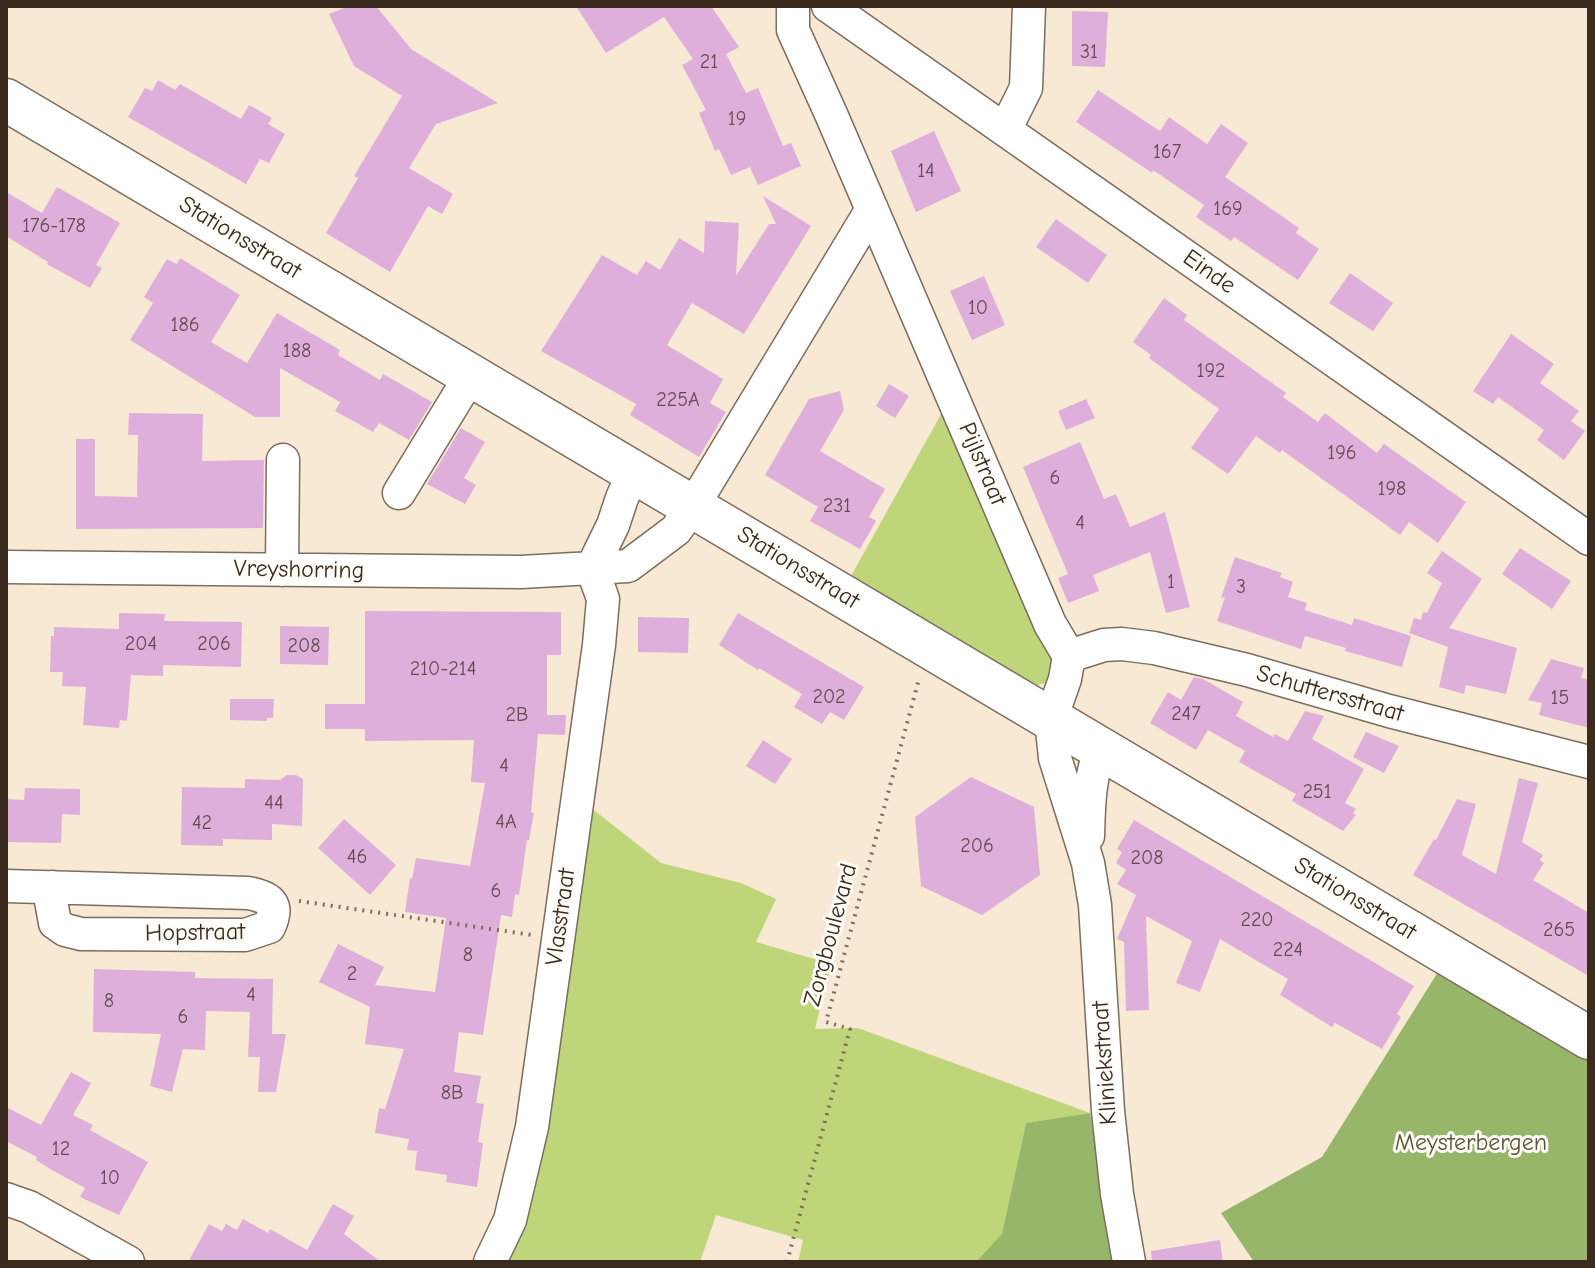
<!DOCTYPE html>
<style>
body{margin:0}
#map{position:relative;width:1595px;height:1268px;overflow:hidden;background:#f7e9d4;font-family:"Comic Neue",sans-serif}
canvas{display:block}
.frame{position:absolute;inset:0;border:8px solid #3b2a1e;pointer-events:none}
</style>
<div id="map">
<canvas width="1595" height="1268"></canvas>
<div class="frame"></div>
</div>
<script>
const ctx = document.querySelector('canvas').getContext('2d');
ctx.lineJoin = 'round';
function paint(path, color) {
  ctx.fillStyle = color;
  ctx.fill(path, 'evenodd');
}
function stroke(path, color, width, dash) {
  ctx.strokeStyle = color;
  ctx.lineWidth = width;
  ctx.lineCap = dash ? 'butt' : 'round';
  ctx.setLineDash(dash || []);
  ctx.stroke(path);
}
function label(font, color, halo, rows, align = 'center') {
  ctx.font = font + ' "Comic Neue",sans-serif';
  ctx.lineWidth = 6;
  ctx.setLineDash([]);
  ctx.textBaseline = 'middle';
  ctx.strokeStyle = halo;
  ctx.fillStyle = color;
  for (const [text, x, y, turn = 0] of rows) {
    ctx.save();
    ctx.translate(x, y);
    ctx.rotate((+turn || 0) * Math.PI / 180);
    ctx.textAlign = isNaN(turn) ? turn : align;
    if (halo) ctx.strokeText(text, 0, 0);
    ctx.fillText(text, 0, 0);
    ctx.restore();
  }
}
const green = new Path2D(`
 M944,409L1052,656L1053,676L1046,683L1037,685L851,576Z
 M590,807L661,863L741,883L776,899L756,942L831,964L815,1029L858,1028L1090,1113L1026,1123L1002,1235L976,1262H798L803,1240L716,1215L700,1262L505,1260L553,1094Z`);
const forest = new Path2D(`
 M1438,972L1589,1061V1262H1254L1221,1213L1322,1157Z
 M1090,1113L1116,1262H976L1002,1234L1026,1123Z`);
const building = new Path2D(`
 M349,6H376L411,49L498,103L436,124L409,168L453,194L442,214L428,206L390,272L326,233L358,178L354,176L402,96L354,66L329,14Z
 M576,6H711L739,47L726,54L746,93L758,88L783,146L791,143L801,166L758,185L750,167L731,175L719,149L715,151L699,113L706,110L682,65L693,59L664,17L606,53Z
 M1072,11L1108,12L1105,67L1072,66Z
 M158,80L175,90L180,84L241,119L249,105L272,118L268,124L285,134L269,163L260,159L246,184L128,117L145,88L152,91Z
 M1098,90L1160,131L1169,117L1207,144L1221,124L1248,143L1225,177L1299,228L1296,233L1319,249L1298,280L1234,237L1231,241L1196,217L1204,205L1153,170L1152,173L1076,122Z
 M934,131L961,191L916,212L891,151Z
 M57,187L120,223L96,265L102,268L90,288L47,264L48,262L6,236V192L42,213Z
 M763,196L811,226L744,334L692,303L667,345L723,379L710,403L726,412L699,457L630,415L636,404L541,351L602,255L637,275L646,261L660,270L679,238L704,253L705,221L739,223L736,276L769,224H776Z
 M1056,219L1107,255L1088,283L1036,247Z
 M180,258L240,295L211,342L247,363L277,313L340,350L338,355L380,380L383,374L432,402L409,440L379,423L373,432L335,411L340,402L280,368V417H255L130,340L153,303L144,297L167,259L177,264Z
 M1350,273L1393,303L1373,331L1329,303Z
 M984,276L1005,325L972,340L950,291Z
 M1164,298L1187,315L1184,320L1286,393L1283,397L1318,422L1325,413L1377,453L1384,444L1466,502L1438,543L1409,522L1400,535L1282,450L1280,453L1256,436L1228,474L1191,448L1219,409L1149,358L1151,355L1133,342Z
 M1511,334L1554,364L1540,383L1579,411L1571,421L1585,431L1564,460L1537,440L1544,430L1498,397L1493,404L1473,391Z
 M889,384L909,396L895,418L876,406Z
 M840,391L844,410L820,451L885,489L869,517L876,521L860,549L810,521L818,507L765,475L809,399Z
 M1086,399L1095,418L1066,430L1058,411Z
 M129,413L203,414L202,461L264,460L263,528L76,529V439H95V496L137,497L138,435H128Z
 M461,428L485,442L464,478L476,485L465,504L427,484Z
 M1080,442L1104,499L1116,494L1130,527L1165,512L1190,607L1166,613L1150,552L1093,575L1099,591L1068,603L1058,578L1068,574L1023,467Z
 M1520,548L1571,581L1552,609L1502,574Z
 M1442,551L1482,579L1449,628L1517,648L1506,694L1466,685L1464,694L1439,687L1448,647L1409,633L1414,618L1421,620L1423,612L1427,613L1442,583L1427,573Z
 M1235,557L1282,573L1280,577L1293,582L1288,597L1307,603L1305,610L1352,625L1354,618L1411,636L1402,667L1345,651L1346,648L1305,636L1301,649L1217,621L1225,597L1221,598Z
 M365,611L561,612V655H547V715H566L565,735L538,734L531,812L534,813L529,840H527L519,895L515,894L512,917L501,915L483,1035L459,1032L454,1072L481,1076L476,1103L484,1104L478,1142L483,1143L477,1187L446,1182L447,1175L415,1170L417,1151L407,1150L409,1139L375,1133L379,1108L385,1109L404,1049L365,1044L370,1007L319,982L338,944L384,967L375,985L435,992L446,918L405,912L410,878L412,879L416,858L470,866L485,783L471,782L474,740L365,741V729H325V704H365Z
 M119,613L165,614L164,621L242,622L241,667L163,665V676L131,675L127,721L120,720L119,728L83,725L86,687L62,686L63,672H50L51,636H54V627L119,629Z
 M738,613L864,687L844,720L830,712L822,724L794,707L802,694L759,668L758,670L719,645Z
 M638,617L689,618L688,653L638,652Z
 M280,626L329,627L328,665L280,664Z
 M1551,659L1584,668L1581,678L1589,679V728L1539,715L1542,703L1528,700Z
 M1194,677L1203,679L1243,702L1236,716L1273,737L1275,734L1288,741L1305,711L1324,716L1312,739L1364,769L1345,803L1356,809L1353,813L1356,815L1343,831L1292,801L1296,794L1239,762L1245,751L1208,730L1196,750L1150,723L1168,692L1181,700Z
 M230,699H274L273,718H267V721L230,720Z
 M1366,732L1399,746L1384,773L1353,757Z
 M763,740L792,759L775,784L746,766Z
 M287,775H296L303,779L302,826L272,824V840L223,839V846L181,845L182,787L245,788V779L280,780Z
 M971,777L1034,807L1040,875L982,915L921,886L915,817Z
 M1519,778L1538,783L1522,842L1543,855L1540,860L1544,863L1533,880L1589,913V976L1413,875L1434,839L1436,840L1457,799L1476,804L1462,855L1496,874Z
 M25,788L80,789V815L62,814L61,843L6,842V799L24,800Z
 M344,819L396,865L370,895L318,848Z
 M1134,820L1414,986L1397,1014L1401,1017L1382,1049L1335,1023L1332,1027L1280,995L1288,979L1220,939L1200,992L1176,983L1192,941L1146,916L1149,1010L1126,1011L1124,942L1117,939L1136,895L1117,884L1126,870L1116,863L1122,852L1117,849Z
 M94,969L195,972V978L273,979L272,1034H286L276,1092H258L260,1057H248L250,1012L206,1011L205,1050L183,1049L172,1092L150,1086L161,1034L93,1032Z
 M71,1072L91,1083L73,1115L93,1125L90,1130L148,1162L119,1215L80,1197L85,1188L50,1169L36,1160L37,1157L6,1141V1107L41,1125Z
 M333,1204L354,1216L344,1234L381,1262H188L209,1224L222,1231L226,1224L237,1230L243,1219L268,1233L270,1229L307,1250Z
 M1220,1240L1223,1262H1152L1151,1251Z`);
const path = new Path2D(`
 M299,901L532,935
 M787,1262L850,1029L826,1022L919,679`);
const minor = new Path2D(`
 M793,6V30L831,114L1050,624L1069,656L1065,679L1051,719L1055,758L1088,863L1095,905L1108,1111L1117,1194L1129,1262
 M828,6L1589,539
 M1005,130L1026,88L1029,6
 M399,493L471,375
 M6,567L521,572L628,566L676,530L693,506L872,209
 M592,568L613,525L622,498L634,471
 M282,570L283,460
 M1069,656L1104,645L1122,644L1154,648L1247,670L1389,711L1589,762
 M1088,836C1089,804 1089,778 1101,749
 M6,886C87,888 168,890 248,893C270,897 280,904 269,927L245,935L81,934L65,930L55,923L51,901L52,887
 M6,1199L29,1207L128,1262
 M490,1262L510,1220L532,1127L599,645L603,599L592,568`);
const major = new Path2D(`
 M6,100L1589,1038`);
const numberNames = [
 ["31",1089,52],
 ["21",709,62],
 ["19",737,119],
 ["167",1167,152],
 ["14",926,171],
 ["169",1228,209],
 ["176-178",54,226],
 ["10",978,308],
 ["186",185,325],
 ["188",297,351],
 ["192",1211,371],
 ["225A",678,400],
 ["196",1342,453],
 ["6",1055,478],
 ["198",1392,489],
 ["231",837,506],
 ["4",1080,523],
 ["1",1171,582],
 ["3",1241,587],
 ["204",141,644],
 ["206",214,644],
 ["208",304,646],
 ["210-214",443,669],
 ["202",829,697],
 ["15",1560,698],
 ["247",1186,714],
 ["2B",517,715],
 ["4",504,766],
 ["251",1317,792],
 ["44",274,803],
 ["4A",506,822],
 ["42",202,823],
 ["206",977,846],
 ["46",357,857],
 ["208",1147,858],
 ["6",496,891],
 ["220",1257,920],
 ["265",1559,930],
 ["224",1288,950],
 ["8",468,955],
 ["2",352,974],
 ["4",251,995],
 ["8",109,1001],
 ["6",183,1017],
 ["8B",452,1093],
 ["12",61,1149],
 ["10",110,1178]
];
const streetNames = [
 ["Stationsstraat",240,238,31],
 ["Einde",1209,272,35],
 ["Pijlstraat",982,464,67],
 ["Stationsstraat",798,568,31],
 ["Vreyshorring",299,570,1],
 ["Schuttersstraat",1330,694,16],
 ["Stationsstraat",1355,899,31],
 ["Vlasstraat",561,917,-82],
 ["Hopstraat",195,933,-1],
 ["Zorgboulevard",831,935,-75],
 ["Kliniekstraat",1105,1063,-94]
];
const parkNames = [
 ["Meysterbergen",1471,1143]
];
paint(green, '#bfd579');
paint(forest, '#97b669');
paint(building, '#dfafdc');
stroke(minor, '#7d6d5e', 35);
stroke(major, '#7d6d5e', 45);
stroke(path, '#7d6d5e', 4, [2, 6]);
stroke(minor, '#fff', 32);
stroke(major, '#fff', 42);
label('20px', '#644b4e', null, numberNames);
label('24px', '#3b2a1e', '#fdfcf7', streetNames);
label('24px', '#5c5535', '#fdfcf7', parkNames);
</script>
